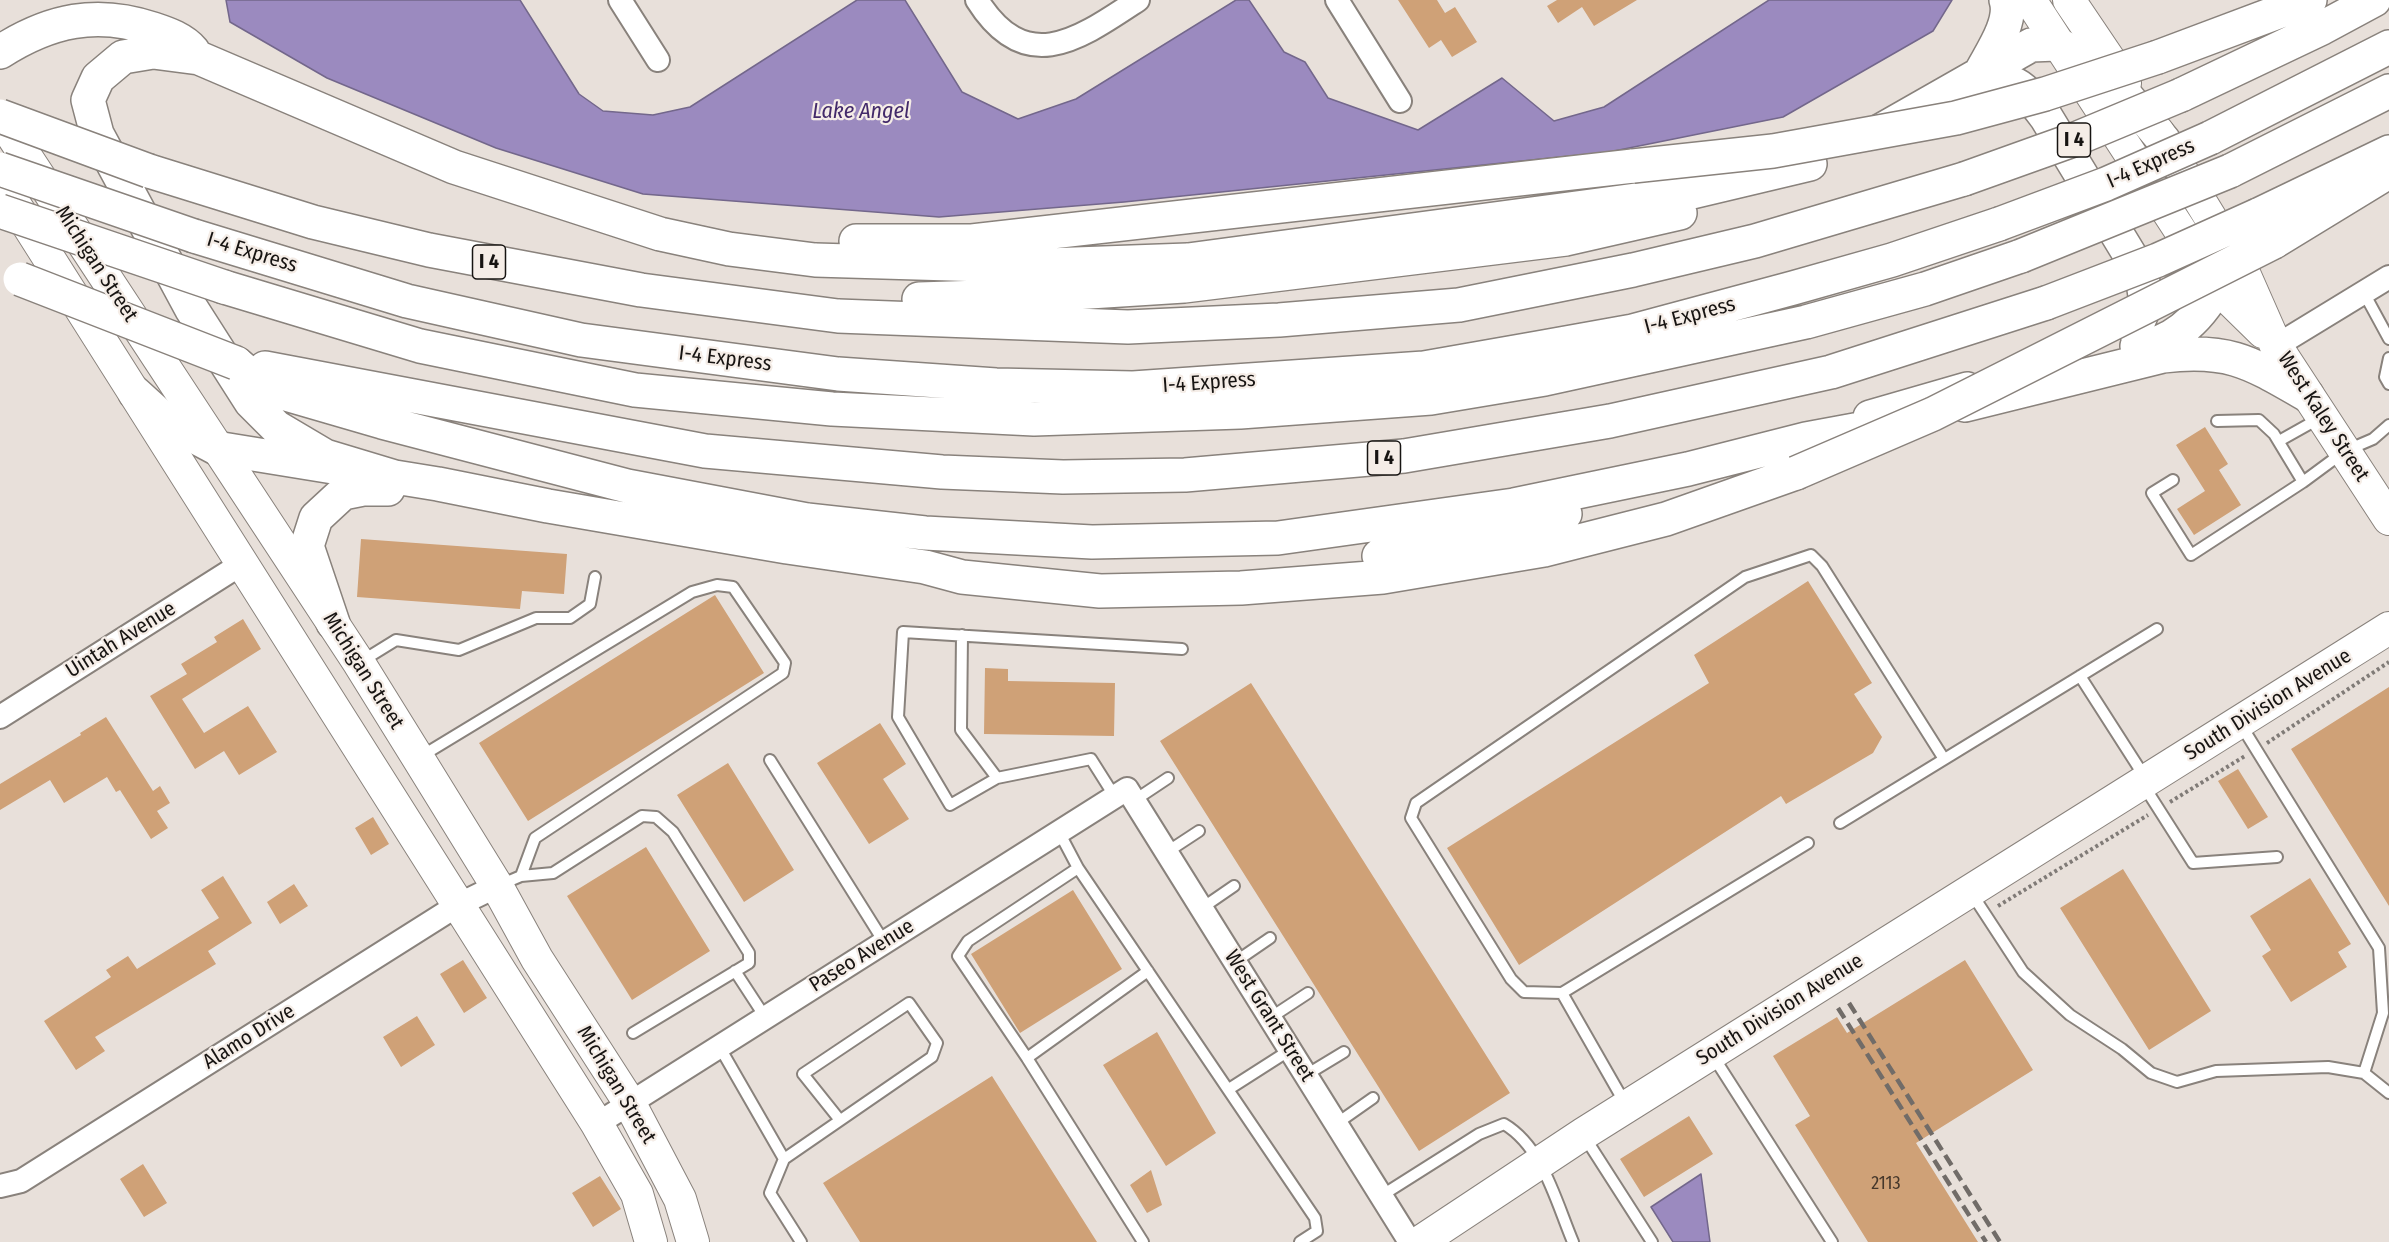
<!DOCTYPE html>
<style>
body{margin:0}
canvas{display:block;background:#e8e0da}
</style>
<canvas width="2389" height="1242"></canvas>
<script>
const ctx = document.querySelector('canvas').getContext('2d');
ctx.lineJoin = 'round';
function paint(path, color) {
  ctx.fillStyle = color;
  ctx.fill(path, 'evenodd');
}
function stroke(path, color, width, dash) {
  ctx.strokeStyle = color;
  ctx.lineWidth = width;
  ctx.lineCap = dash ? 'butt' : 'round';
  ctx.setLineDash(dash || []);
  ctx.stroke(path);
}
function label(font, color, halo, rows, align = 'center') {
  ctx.font = font + ' "Fira Sans Condensed",sans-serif';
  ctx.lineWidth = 4.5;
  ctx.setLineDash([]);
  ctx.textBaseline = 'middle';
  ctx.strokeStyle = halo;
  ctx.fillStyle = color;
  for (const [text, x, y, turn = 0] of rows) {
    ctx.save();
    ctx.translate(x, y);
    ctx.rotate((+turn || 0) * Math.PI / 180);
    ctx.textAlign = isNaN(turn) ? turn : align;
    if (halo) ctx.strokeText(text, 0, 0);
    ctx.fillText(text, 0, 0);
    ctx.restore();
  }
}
const water = new Path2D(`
 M226,0H520L579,94L603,111L653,115L690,107L857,0H905L962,92L1018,119L1076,99L1236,0H1249L1284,52L1305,62L1328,98L1418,130L1502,78L1554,121L1604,107L1769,0H1952L1933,31L1783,117L1609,152L1124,202L939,217L643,194L496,148L327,78L230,22Z
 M1701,1174L1710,1242H1673L1651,1207Z`);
const building = new Path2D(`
 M1398,0H1437L1445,13L1455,7L1477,42L1452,57L1441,40L1429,48Z
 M1557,0H1637L1594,26L1582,7L1558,23L1547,6Z
 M2205,427L2228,464L2219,470L2241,505L2194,535L2177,509L2205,491L2176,445Z
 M361,539L567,554L564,594L522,591L520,609L357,597Z
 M1808,581L1872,683L1854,694L1882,737L1873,753L1786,804L1781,796L1519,965L1447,848L1709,683L1694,655Z
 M715,595L764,673L528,821L479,743Z
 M243,619L261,649L182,699L204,733L248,706L277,752L239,775L224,751L195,769L150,696L187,674L181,664L217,642L214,637Z
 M985,668L1008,669V681L1115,683L1114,736L984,734Z
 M1251,683L1510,1093L1419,1151L1160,741Z
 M2389,687V906L2291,749Z
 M106,717L153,791L160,786L170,803L157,811L168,828L151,839L120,790L116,792L107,777L64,803L50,780L0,810V784L81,735L80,733Z
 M880,723L906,764L883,779L909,819L869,844L817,763Z
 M728,763L794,870L744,902L677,795Z
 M2238,769L2268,817L2248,829L2218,781Z
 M373,817L389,844L371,855L355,828Z
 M646,847L710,951L632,1000L567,896Z
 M2123,869L2211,1011L2149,1050L2060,908Z
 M223,876L252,923L208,951L216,964L95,1037L105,1051L76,1070L44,1021L111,977L106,970L128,956L137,969L219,918L201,890Z
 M2310,878L2351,944L2338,952L2347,967L2291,1002L2262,956L2271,950L2250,916Z
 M294,884L308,906L280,924L267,902Z
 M1073,890L1122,969L1020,1033L971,954Z
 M463,960L487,998L464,1013L440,974Z
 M1965,960L2033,1070L1916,1143L1978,1242H1868L1795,1125L1810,1116L1773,1056L1837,1017L1847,1033Z
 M417,1016L435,1045L401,1067L383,1037Z
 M1157,1032L1216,1133L1166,1166L1103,1065Z
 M992,1076L1097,1242H860L823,1183Z
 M1689,1116L1713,1154L1644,1197L1620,1159Z
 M143,1164L167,1203L144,1217L120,1179Z
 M1151,1170L1162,1205L1147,1213L1130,1185Z
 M600,1176L621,1209L593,1227L572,1193Z`);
const path = new Path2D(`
 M2267,743L2389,662
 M2170,802L2245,756
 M1998,906L2148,815`);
const lane = new Path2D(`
 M2364,293L2389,339
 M2389,358L2385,377L2389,384
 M2279,441L2320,418
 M2173,480L2152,493L2191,555L2303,482L2274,434L2259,420L2217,421
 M2303,482L2345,451L2373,439L2389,425
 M962,635L961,730L997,778
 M362,661L396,640L459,650L536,618H570L590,604L595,577
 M2080,676L2146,779
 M2241,725L2379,948L2383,1013L2364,1073
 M420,757L692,592L717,585L733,587L785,663L783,673L535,838L521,876
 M770,760L884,942
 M2144,786L2193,863L2277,857
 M1115,797L1091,759L997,778L950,805L898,717L903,632L1182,649
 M1135,800L1168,778
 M1840,823L2157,629
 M1059,832L1078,868L1315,1218L1317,1231L1300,1242
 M1167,852L1199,831
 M1078,868L968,941L958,956L1027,1058L1143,1242
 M500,885L521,876L553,873L642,816L656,817L673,832L749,953V963L633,1033
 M1972,894L2023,972L2070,1015L2122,1049L2151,1073L2177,1082L2216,1071L2328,1067L2364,1073L2389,1093
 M1202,908L1234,886
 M1235,962L1270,938
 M735,971L765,1017
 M1562,993L1524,992L1511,979L1411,818L1416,803L1745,577L1811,555L1822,566L1944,759
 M1270,1018L1308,993
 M719,1046L784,1159
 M1713,1056L1832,1242
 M1027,1058L1148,971
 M1306,1075L1344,1052
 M1229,1089L1290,1050
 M1626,1105L1562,993L1808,843
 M1336,1124L1373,1098
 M1584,1136L1652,1242
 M1381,1196L1479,1134L1504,1124C1543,1147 1556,1202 1573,1242
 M801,1242L770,1193L784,1159L932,1057L937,1043L909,1003L803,1074L839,1119`);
const street = new Path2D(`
 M620,0L658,60
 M977,0C1026,78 1079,39 1138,0
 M1337,0L1400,101
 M2276,346L2389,277
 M0,717L243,563
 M597,1124L1127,789L1410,1242
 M0,1186L21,1181L458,905L497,886`);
const secondary = new Path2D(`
 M2030,0L2217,287L2263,332
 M2069,0L2125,83
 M0,117L359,663L418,758L497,886L537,959L629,1102L680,1199L693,1242
 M2158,132L2243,271L2276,346L2389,519
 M0,181L597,1124L637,1194L651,1242
 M1420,1242L1583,1134L2389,628`);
const highway = new Path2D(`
 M0,52C50,20 97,10 153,29C168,34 183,39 193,51
 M2158,57L2310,0
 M1981,72C1991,53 2013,22 2006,0
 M1967,91C2013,76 2016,77 2046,117L2142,275L2146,303L2135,330
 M2181,95L2322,28L2374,0
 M1880,131L2031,45L2057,44L2100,65L2164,141
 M2210,138L2389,47
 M149,171L313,222L429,250L641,290L838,316L1128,327L1279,320L1459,305L1633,270L1755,241L1964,179
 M2230,171L2389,91
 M2258,215L2389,152
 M194,236L407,301L581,340L838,374L996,385L1133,388L1424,368L1538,348L1633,331L1793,288L1892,260L1999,224
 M856,241H972L1633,166
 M2274,242L2382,176
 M224,287L420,346L635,390L832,409L1034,419L1240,412L1431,398L1545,379L1806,322L1925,289L2021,256
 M919,299L1042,295L1184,286L1566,239L1680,213
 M2137,346C2144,345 2153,344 2160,342C2190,330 2218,297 2223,265C2224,254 2219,239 2217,228
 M236,363L265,388L382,422L627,486L807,520L925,533L1092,542L1278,538L1514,505L1688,469L1806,439L1898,422
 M265,368L705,451L942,472L1063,477L1185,475L1404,456L1610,421L1831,372L2046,303
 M135,393L167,422L216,448L438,484L548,506L787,547L925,567L962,577L1100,591L1241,588L1383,577L1544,550L1666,519L1796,473
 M1965,405L2163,356C2230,348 2251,363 2307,395
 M1870,417L1967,389
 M398,478L325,456L276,427L251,402L191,308L97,134L88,100L98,78L123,57L153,52L199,58L454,167L660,234L729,249L815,260L1019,266L1188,260L1688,193L1810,164
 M1379,556L1515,529L1565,514
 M333,623L307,546L316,518L343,493L363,489H388`);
const rail = new Path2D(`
 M1849,1003L2000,1242
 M1838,1008L1986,1242`);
const highwayBridge = new Path2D(`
 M0,116L149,171
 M1633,166L1773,151L1956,118L2045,94L2158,57
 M0,169L194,236
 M1964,179L2073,140L2181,95
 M0,211L224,287
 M1999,224L2106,184L2210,138
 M2021,256L2230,171
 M20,279L236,363
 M2046,303L2158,260L2258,215
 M1796,473L1933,414L2274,242`);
const numberNames = [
 ["2113",1886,1184]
];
const shields = [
 [2074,140,33],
 [489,262,33],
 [1384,458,33]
];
const shieldNames = [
 ["I 4",2074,140],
 ["I 4",489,262],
 ["I 4",1384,458]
];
const streetNames = [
 ["I-4 Express",2151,164,-24],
 ["I-4 Express",252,253,17],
 ["Michigan Street",96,264,57],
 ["I-4 Express",1690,316,-15],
 ["I-4 Express",725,359,7],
 ["I-4 Express",1209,383,-4],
 ["West Kaley Street",2323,417,57],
 ["Uintah Avenue",121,640,-32],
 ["Michigan Street",363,671,58],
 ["South Division Avenue",2268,705,-32],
 ["Paseo Avenue",862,956,-32],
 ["South Division Avenue",1780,1010,-32],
 ["West Grant Street",1269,1016,58],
 ["Alamo Drive",249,1037,-32],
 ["Michigan Street",616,1085,59]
];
const waterNames = [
 ["Lake Angel",861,112]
];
paint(water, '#9b8abf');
stroke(water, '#73678b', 1.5);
paint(building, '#cfa177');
stroke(lane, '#89827c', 14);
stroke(street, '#89827c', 26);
stroke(secondary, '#89827c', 34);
stroke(highway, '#89827c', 36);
stroke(path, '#807b77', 4, [3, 3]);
stroke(lane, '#fff', 10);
stroke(street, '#fff', 22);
stroke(secondary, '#fff', 32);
stroke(highway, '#fff', 33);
stroke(rail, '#716c68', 4.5, [12, 6]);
stroke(highwayBridge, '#89827c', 36, []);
stroke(highwayBridge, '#fff', 33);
label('18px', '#45372b', null, numberNames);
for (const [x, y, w] of shields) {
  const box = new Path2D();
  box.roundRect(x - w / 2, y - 17, w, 34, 4.5);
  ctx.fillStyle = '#f5ede7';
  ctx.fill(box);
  stroke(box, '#171412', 1.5);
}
label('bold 20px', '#171412', null, shieldNames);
label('21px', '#171412', '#f5ede7', streetNames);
label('italic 22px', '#432a6a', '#f5ede7', waterNames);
</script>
